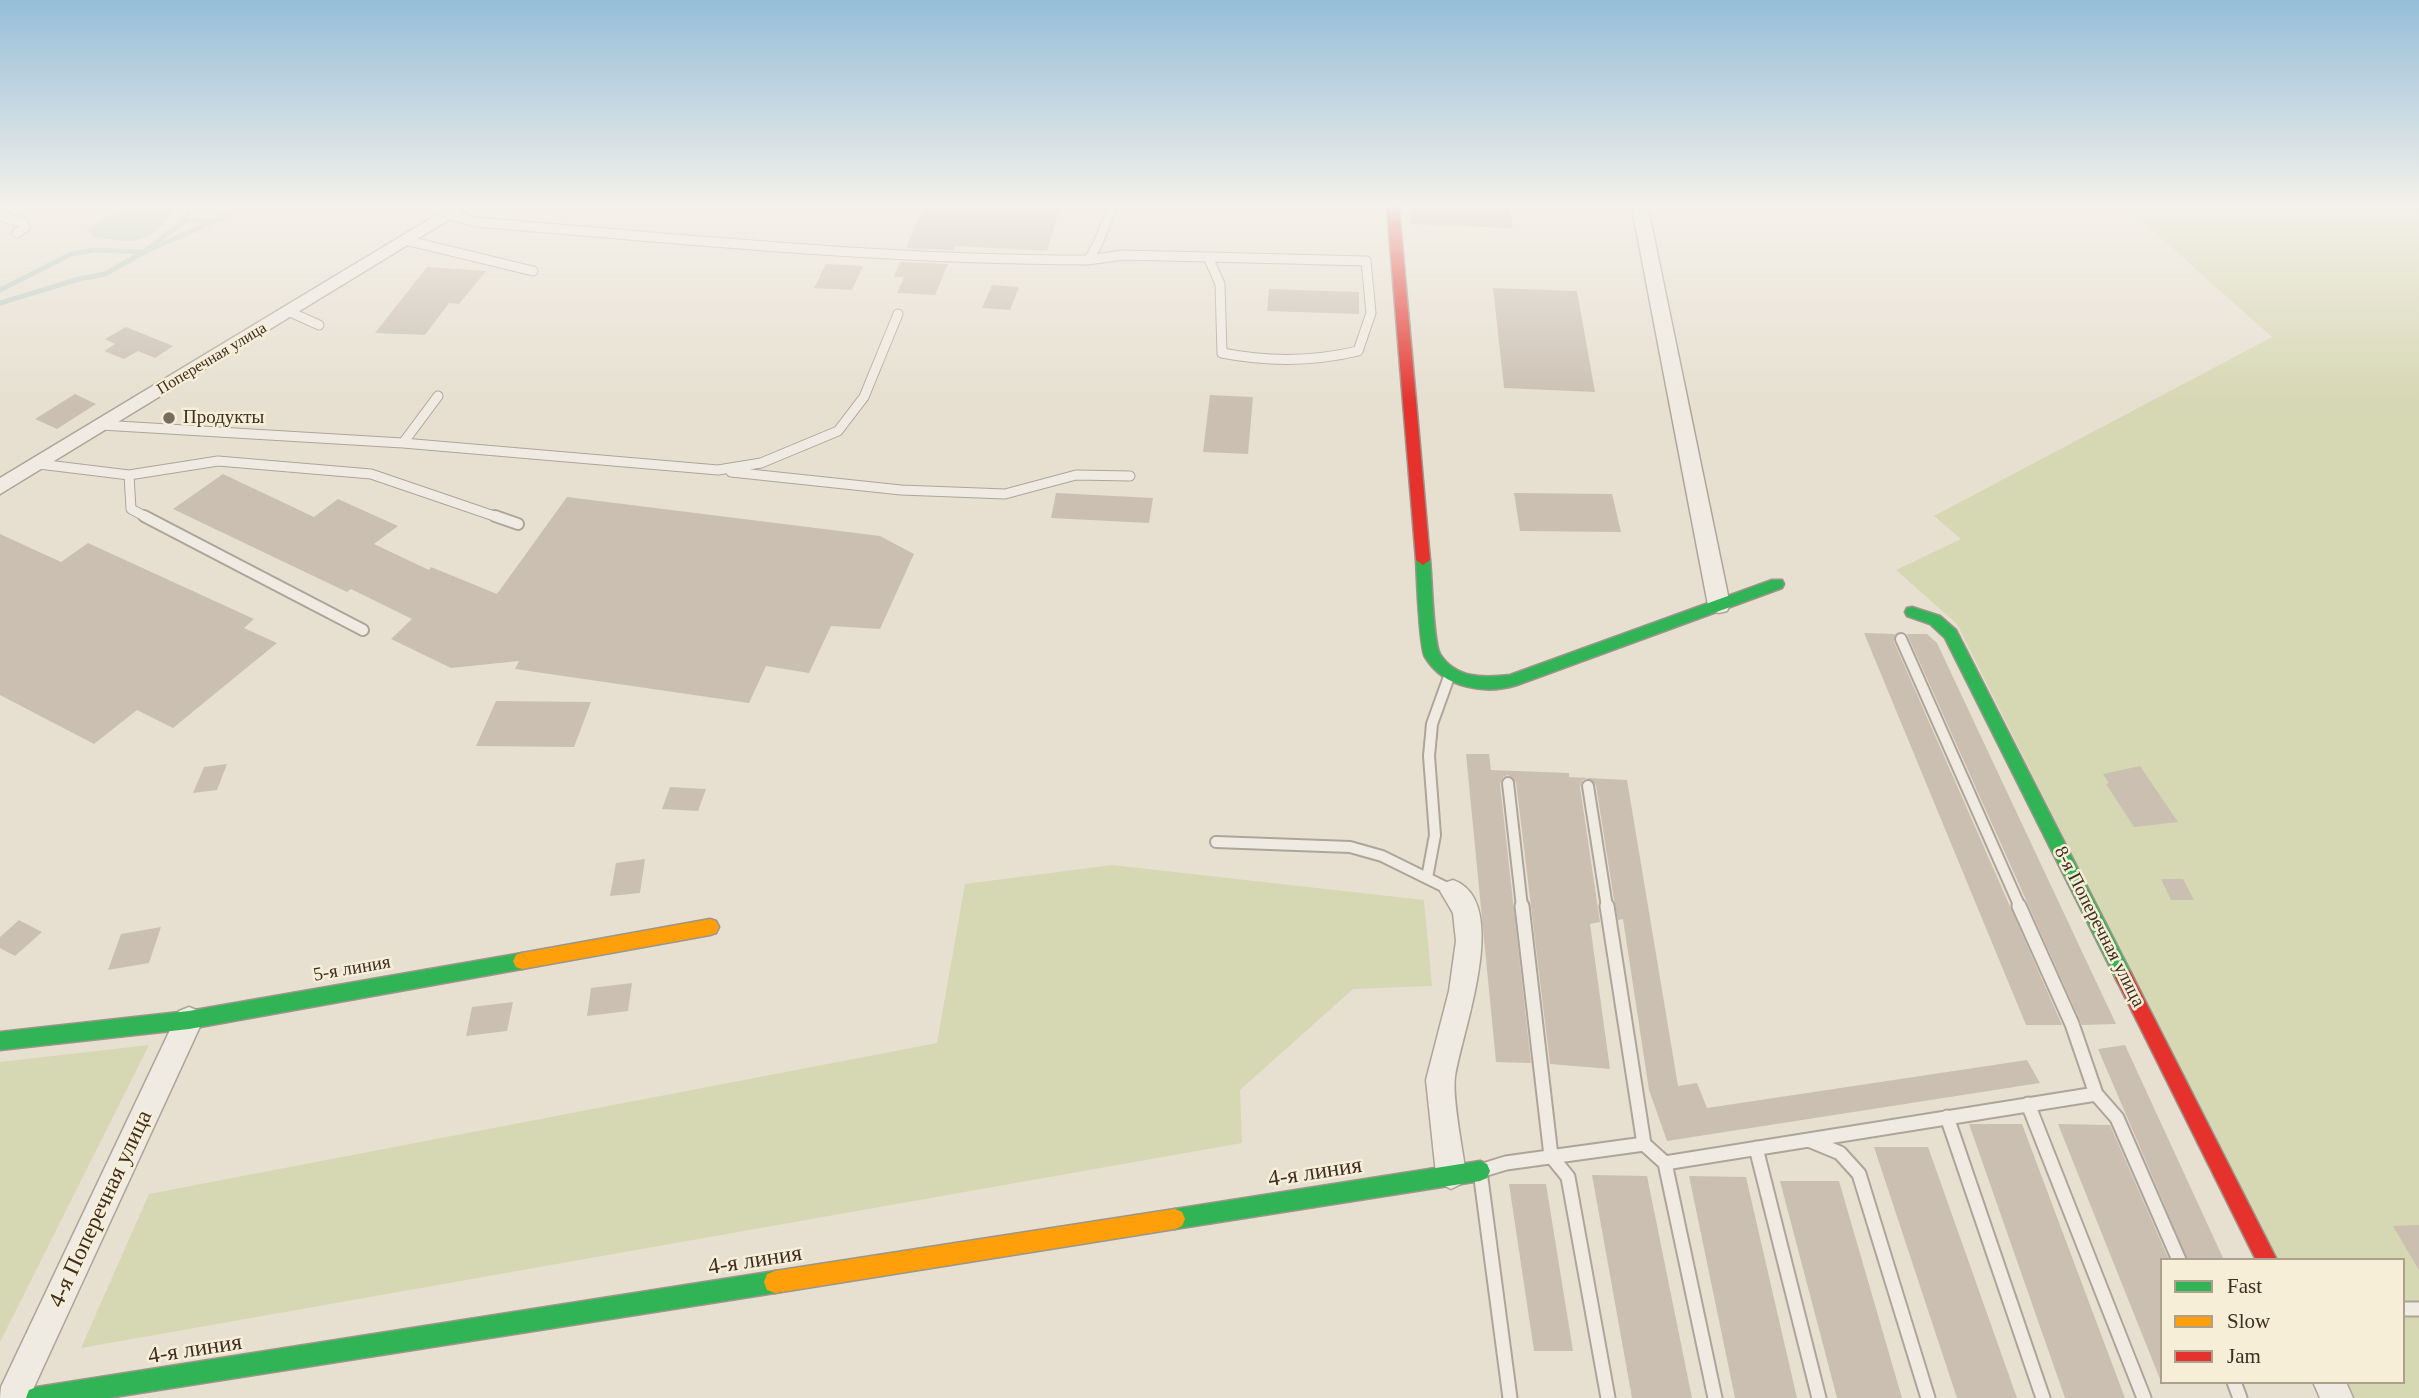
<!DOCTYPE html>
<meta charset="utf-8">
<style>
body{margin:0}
#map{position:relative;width:2419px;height:1398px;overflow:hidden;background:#e7e0d1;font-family:Georgia,serif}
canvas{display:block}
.legend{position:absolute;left:2160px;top:1258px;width:245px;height:126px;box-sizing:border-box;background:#f7eed8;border:2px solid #ada18e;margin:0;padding:9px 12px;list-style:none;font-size:21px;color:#3d2e20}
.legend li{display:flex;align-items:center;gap:14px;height:35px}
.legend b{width:35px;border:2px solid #ada18e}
</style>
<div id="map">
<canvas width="2419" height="1398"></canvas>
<ul class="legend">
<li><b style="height:9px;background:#30b455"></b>Fast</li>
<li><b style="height:9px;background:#ff9f0a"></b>Slow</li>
<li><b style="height:9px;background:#e5322d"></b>Jam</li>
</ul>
</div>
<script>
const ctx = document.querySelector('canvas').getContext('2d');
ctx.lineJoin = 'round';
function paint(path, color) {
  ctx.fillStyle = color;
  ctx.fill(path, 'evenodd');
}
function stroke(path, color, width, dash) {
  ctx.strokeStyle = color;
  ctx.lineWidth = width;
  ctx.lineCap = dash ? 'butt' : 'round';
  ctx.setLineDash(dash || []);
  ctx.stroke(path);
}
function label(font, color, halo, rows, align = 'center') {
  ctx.font = font + ' Georgia,serif';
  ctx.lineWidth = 5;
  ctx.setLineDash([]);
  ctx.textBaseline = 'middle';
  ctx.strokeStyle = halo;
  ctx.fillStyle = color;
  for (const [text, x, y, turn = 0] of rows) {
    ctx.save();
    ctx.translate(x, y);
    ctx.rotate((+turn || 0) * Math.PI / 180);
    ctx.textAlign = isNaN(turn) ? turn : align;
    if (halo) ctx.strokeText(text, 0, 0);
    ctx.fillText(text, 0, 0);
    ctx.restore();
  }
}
const green = new Path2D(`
 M2127,208H2419V1398H2344L2336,1382H2403V1260H2275L1957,624L1896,570L1961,539L1934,516L2272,337Z
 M1112,865L1424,900L1432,986L1353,989L1240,1090L1242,1143L81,1348L149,1194L937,1043L965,884Z
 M149,1045L0,1342V1062Z`);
const water = new Path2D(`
 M124,208H174C150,247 134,243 94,237L86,229Z`);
const stream = new Path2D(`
 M184,221H213
 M0,290L71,254L94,250L144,252L184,221L191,208
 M0,303L79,279L105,274L144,252L244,208`);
const building = new Path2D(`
 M923,208H1060L1047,251L955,246L954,250L906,248Z
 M1411,208H1510L1513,228L1411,224Z
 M900,262L948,264L935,295L897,293L904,277H894Z
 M826,264L863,266L852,290L814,288Z
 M427,267L486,271L459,304L449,303L425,335L375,333Z
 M992,285L1019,287L1010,310L982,308Z
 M1493,288L1577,291L1595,392L1504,388Z
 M1269,289L1359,292V314L1267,311Z
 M126,327L173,346L155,358L138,351L124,359L104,351L115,344L105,339Z
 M75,394L96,404L57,429L35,419Z
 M1210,395L1253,397L1248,454L1203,452Z
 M223,474L314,517L338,499L398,526L374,544L429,570L431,567L497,594L567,497L880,536L914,554L880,629L831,626L809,673L766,666L749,703L515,669L519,661L451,668L391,639L412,619L351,589L347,592L173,509Z
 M1056,493L1153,498L1149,523L1051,518Z
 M1514,493L1612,494L1621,532L1520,531Z
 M0,534L61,562L88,543L254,619L244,628L277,643L173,728L137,710L94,744L0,695Z
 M1864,633L1895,634L1894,642L2062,1025H2026Z
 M1907,634H1927L1937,643L2116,1024L2082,1025Z
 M496,701L591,702L574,747L476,746Z
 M1466,754H1489L1491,770L1569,773V777L1627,780L1678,1086L1697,1083L1707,1108L2027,1060L2040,1083L1667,1141L1649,1090L1623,919L1618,920L1614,900L1596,785L1587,778L1583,780L1580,787L1600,922L1590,924L1610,1069L1550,1064L1516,782L1508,775L1503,777L1500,784L1531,1063L1496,1062Z
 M227,764L217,790L193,793L204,767Z
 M2140,766L2178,822L2134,827L2106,784L2109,783L2103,774Z
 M670,787L706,789L698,811L662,809Z
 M645,859L640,893L610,896L616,863Z
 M2161,879H2183L2194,900H2171Z
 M19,920L42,932L15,956L0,948V937Z
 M161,927L149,963L108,970L121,934Z
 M632,983L628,1011L587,1016L591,988Z
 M513,1002L507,1031L466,1036L472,1007Z
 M2125,1045L2224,1260H2188L2098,1049Z
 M1969,1124H2022L2125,1398H2065Z
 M2058,1124L2110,1125L2169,1260H2162V1384Z
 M1874,1147H1928L2017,1398H1957Z
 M1592,1175L1647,1176L1692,1398H1632Z
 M1689,1176L1746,1177L1797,1398H1735Z
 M1780,1181H1839L1902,1398H1837Z
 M1509,1184H1546L1573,1351H1534Z
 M2419,1225V1270L2393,1226Z`);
const laneFar2 = new Path2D(`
 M449,215L476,222C679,239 884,260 1088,260C1100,245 1103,226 1113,208
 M0,216L23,223L25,227L17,233
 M409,241L533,271
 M1208,257L1366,261L1371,313L1358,351C1312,362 1268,362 1222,353L1220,284Z
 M1088,260L1123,255L1208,257
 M290,312L319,325
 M101,425L403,443L718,470L761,463L838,431L864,397L898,314
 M403,443L438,396
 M39,464L129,475L131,509L148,518
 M731,472L901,490L1005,494L1076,475L1130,476
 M129,475L218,461L371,474L500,518`);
const laneFar1 = new Path2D(`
 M144,516L363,630
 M495,516L518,524
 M1901,639L2020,907
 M1508,783L1522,907
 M1588,786L1607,907
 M1216,842L1350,847L1382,856L1453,891
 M1427,878L1435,835L1429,756L1432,724L1450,674`);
const lane = new Path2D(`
 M1522,906L1551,1156L1568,1177L1608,1398
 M1607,906L1644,1144
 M2019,906L2072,1024L2096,1094L2117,1118L2179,1260
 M2028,1104L2144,1398
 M1947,1117L2043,1398
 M1811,1141L1840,1153L1859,1174L1928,1398
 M1756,1148L1819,1398
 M1665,1163L1715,1398
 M2403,1309H2419
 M2234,1382L2240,1398
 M1510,1398L1480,1171L1506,1163L1644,1144L1665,1163L2096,1094`);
const street = new Path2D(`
 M448,208H468L0,494V478Z
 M1632,208H1648L1730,605L1727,611L1719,613L1711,611L1708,605Z
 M1453,880C1513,901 1461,1034 1455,1077C1452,1098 1463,1151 1466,1174L1461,1184L1451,1189L1441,1184L1436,1174L1426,1080L1449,991L1456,941L1453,913L1440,891L1444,883Z
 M189,1007L199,1011L203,1020L29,1398H0L1,1387L179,1011Z
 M2313,1382H2346L2353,1398H2320Z`);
const fast = new Path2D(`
 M1423,555L1430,560C1432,577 1433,643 1440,654C1456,679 1484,678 1510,675L1772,580H1782L1784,584L1782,588L1517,685C1485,695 1443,688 1425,657C1419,647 1417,576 1416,560Z
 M1912,607L1940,616L1956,630L2130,971L2133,977L2130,983L2124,985L2118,983L1945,638L1930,624L1907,616L1905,612L1907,608Z
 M522,953L528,955L531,961L528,967L522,969L189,1029L0,1050V1032L189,1011Z
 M1480,1161L1487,1164L1490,1171L1487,1178L1480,1181L1175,1229L1168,1226L1165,1219L1168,1212L1175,1209Z
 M775,1271L783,1274L786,1282L783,1290L775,1293L108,1398H26L29,1390L37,1387Z`);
const slow = new Path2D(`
 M710,919L716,921L719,927L716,933L710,935L522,969L516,967L513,961L516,955L522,953Z
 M1175,1209L1182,1212L1185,1219L1182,1226L1175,1229L775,1293L767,1290L764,1282L767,1274L775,1271Z`);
const jam = new Path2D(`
 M1387,208H1399L1430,560L1423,565L1416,560Z
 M2124,969L2130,971L2277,1260H2256L2115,977L2118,971Z`);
const markers = [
 [169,418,7,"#786c5e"]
];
const farStreetnames = [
 ["Поперечная улица",212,359,-31]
];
const poiNames = [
 ["Продукты",183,418]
];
const streetNames = [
 ["8-я Поперечная улица",2099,927,63],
 ["5-я линия",352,969,-10]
];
const nearStreetnames = [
 ["4-я линия",1315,1173,-9],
 ["4-я Поперечная улица",101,1209,-65],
 ["4-я линия",755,1261,-9],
 ["4-я линия",195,1350,-9]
];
paint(green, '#d6d7b3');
paint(water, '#bcccc2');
stroke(stream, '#bcccc2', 5);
paint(building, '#cbbfb2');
stroke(laneFar2, '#ada599', 11);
stroke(laneFar1, '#ada599', 14);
stroke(lane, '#ada599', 17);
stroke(street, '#ada599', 3);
stroke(fast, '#9c958a', 3);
stroke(slow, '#9c958a', 3);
stroke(jam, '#9c958a', 3);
stroke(laneFar2, '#efebe3', 9);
stroke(laneFar1, '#efebe3', 10);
stroke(lane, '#efebe3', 13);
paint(street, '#efebe3');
paint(fast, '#30b455');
paint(slow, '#ff9f0a');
paint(jam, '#e5322d');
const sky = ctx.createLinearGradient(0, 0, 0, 404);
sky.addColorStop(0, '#96bed9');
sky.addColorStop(0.51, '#f4f1ea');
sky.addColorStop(1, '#f4f1ea00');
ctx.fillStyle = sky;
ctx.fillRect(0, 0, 2419, 404);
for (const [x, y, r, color] of markers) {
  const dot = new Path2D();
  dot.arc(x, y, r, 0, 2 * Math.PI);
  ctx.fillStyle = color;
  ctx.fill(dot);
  stroke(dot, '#f7eed8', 2.5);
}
label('16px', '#3d2e20', '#f7eed8', farStreetnames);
label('19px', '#3d2e20', '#f7eed8', poiNames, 'left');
label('19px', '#3d2e20', '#f7eed8', streetNames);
label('23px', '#3d2e20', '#f7eed8', nearStreetnames);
</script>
